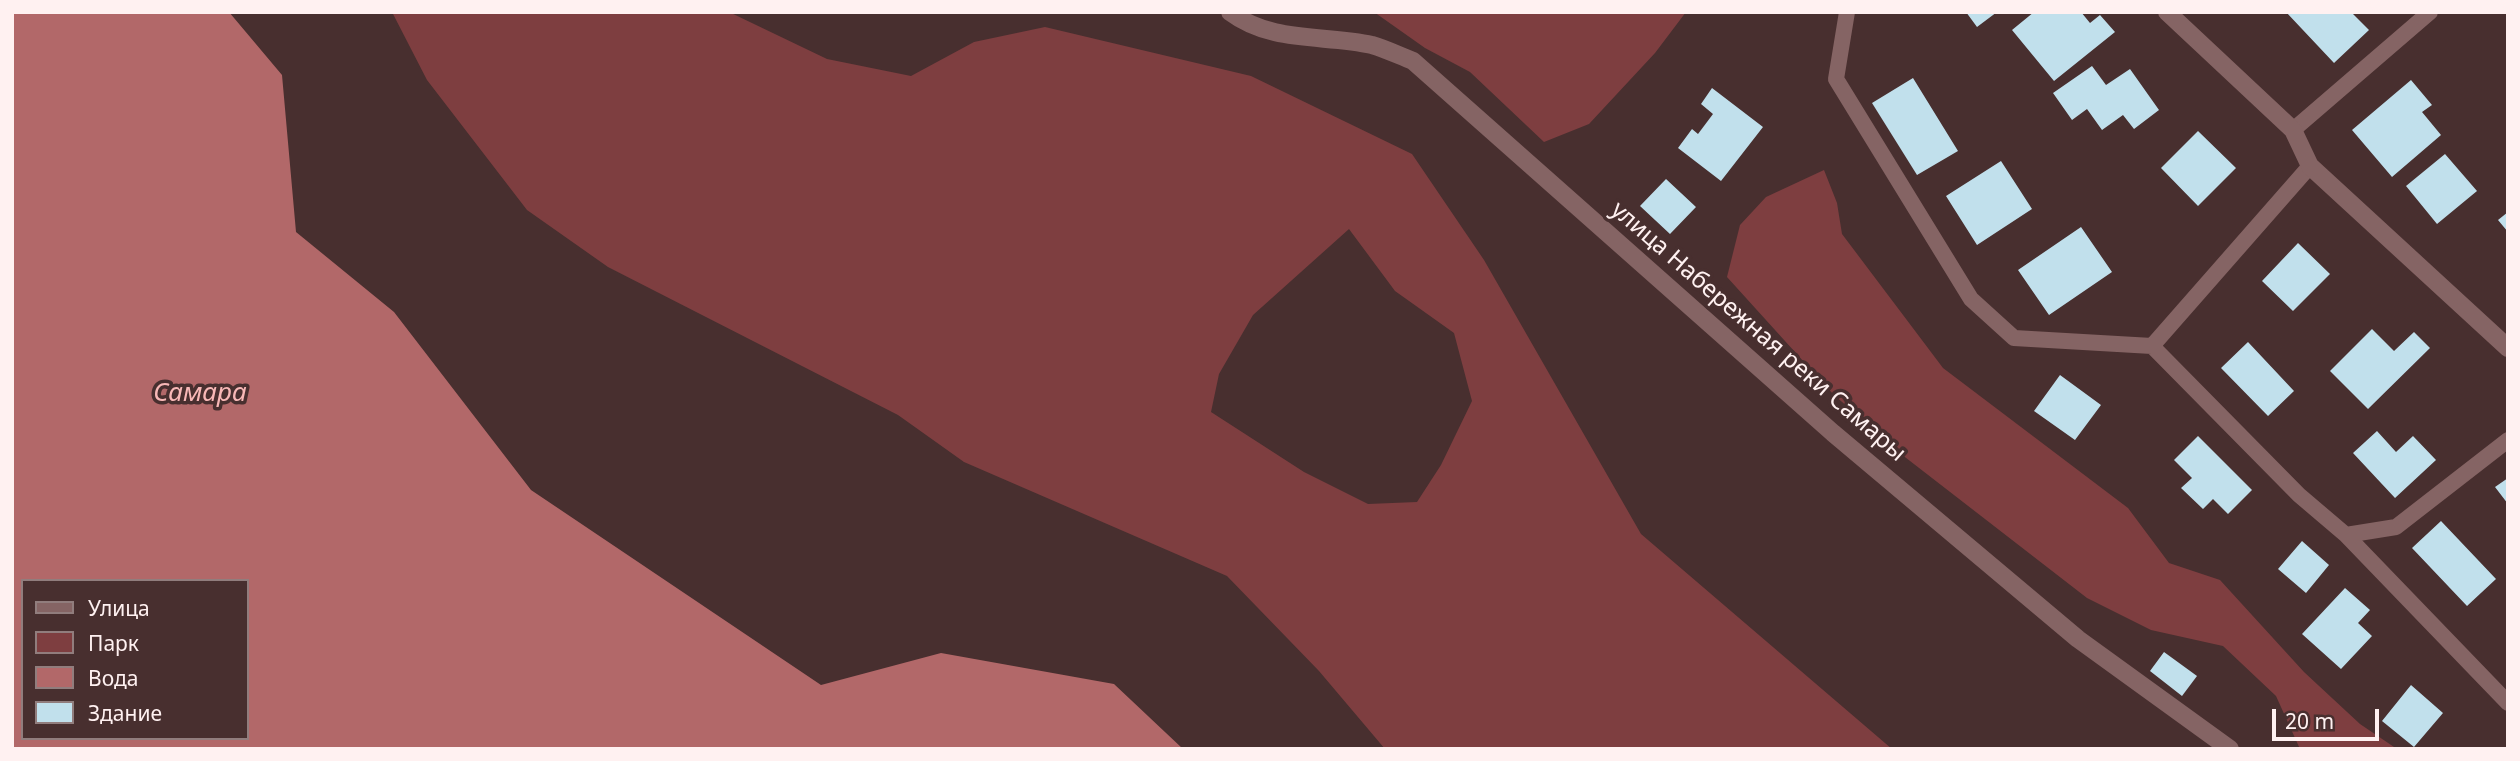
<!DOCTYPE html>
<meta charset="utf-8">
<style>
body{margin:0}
#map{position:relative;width:2520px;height:761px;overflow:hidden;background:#482f2f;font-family:"Noto Sans",sans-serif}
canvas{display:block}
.frame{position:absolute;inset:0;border:14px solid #fff1f1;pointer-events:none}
.legend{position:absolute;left:21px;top:579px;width:228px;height:161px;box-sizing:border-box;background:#482f2f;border:2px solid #917d7d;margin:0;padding:9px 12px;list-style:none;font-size:21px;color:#fff1f1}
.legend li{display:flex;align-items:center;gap:14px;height:35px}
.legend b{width:35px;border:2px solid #917d7d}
.scale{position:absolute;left:2272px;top:709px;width:107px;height:32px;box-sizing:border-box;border:4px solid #fff1f1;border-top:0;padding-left:9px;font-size:21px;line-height:24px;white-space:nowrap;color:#fff1f1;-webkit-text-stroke:5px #482f2f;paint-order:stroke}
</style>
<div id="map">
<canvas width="2520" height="761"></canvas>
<div class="frame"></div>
<ul class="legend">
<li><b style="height:9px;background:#856464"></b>Улица</li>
<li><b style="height:19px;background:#7e3e40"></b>Парк</li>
<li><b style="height:19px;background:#b26869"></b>Вода</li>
<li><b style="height:19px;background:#c1e0ec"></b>Здание</li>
</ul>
<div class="scale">20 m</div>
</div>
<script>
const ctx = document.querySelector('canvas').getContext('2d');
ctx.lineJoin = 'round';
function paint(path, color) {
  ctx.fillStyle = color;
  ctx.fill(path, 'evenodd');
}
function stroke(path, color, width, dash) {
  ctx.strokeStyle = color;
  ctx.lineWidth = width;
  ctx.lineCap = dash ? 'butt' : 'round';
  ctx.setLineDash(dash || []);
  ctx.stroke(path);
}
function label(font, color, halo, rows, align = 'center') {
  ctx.font = font + ' "Noto Sans",sans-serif';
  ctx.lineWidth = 7;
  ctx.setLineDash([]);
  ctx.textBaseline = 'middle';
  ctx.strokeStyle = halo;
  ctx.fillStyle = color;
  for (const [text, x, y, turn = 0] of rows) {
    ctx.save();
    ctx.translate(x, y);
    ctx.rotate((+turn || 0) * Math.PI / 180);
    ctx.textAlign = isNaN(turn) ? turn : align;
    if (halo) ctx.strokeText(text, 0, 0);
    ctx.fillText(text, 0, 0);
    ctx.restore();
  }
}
const green = new Path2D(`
 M392,12H729L827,59L911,76L974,42L1045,27L1251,76L1412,154L1484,260L1641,534L1892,749H1385L1319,671L1227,576L964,462L898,415L608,267L527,210L427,80ZM1349,229L1395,291L1454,333L1472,401L1441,465L1417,502L1368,504L1304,472L1211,412L1219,374L1253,315Z
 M1374,12H1686L1655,53L1589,124L1544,142L1470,72L1425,48Z
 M1824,170L1837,203L1842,234L1943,368L2128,508L2169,563L2220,580L2304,672L2360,724L2397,749H2300L2276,696L2223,646L2151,630L2087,598L1901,454L1833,394L1727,277L1740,225L1766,197Z`);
const water = new Path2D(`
 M12,12H229L282,75L296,232L394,312L531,490L821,685L941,653L1114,684L1183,749H12ZM23,581H247V738H23Z`);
const building = new Path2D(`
 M1966,12H1997L1977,27Z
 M2034,12H2081L2090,23L2100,15L2115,32L2054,81L2012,30Z
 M2286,12H2351L2369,30L2334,63Z
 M2092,66L2106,85L2130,69L2159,110L2134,129L2123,115L2102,130L2087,109L2072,120L2053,93Z
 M1913,78L1958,151L1917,175L1872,103Z
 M2411,80L2432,105L2422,112L2441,135L2392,177L2352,130Z
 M1712,88L1763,127L1721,181L1678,148L1692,129L1698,134L1713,114L1701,104Z
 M2198,131L2236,168L2198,206L2161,168Z
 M2445,154L2477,191L2437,224L2406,186Z
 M2001,161L2032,209L1977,245L1946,196Z
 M1666,179L1696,207L1670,234L1640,206Z
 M2508,212V232L2498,220Z
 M2081,227L2112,272L2049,315L2018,270Z
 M2298,243L2330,274L2293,311L2262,281Z
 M2372,329L2394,351L2414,332L2430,348L2368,409L2330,371Z
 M2248,342L2294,391L2268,416L2221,368Z
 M2060,375L2101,405L2075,440L2034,411Z
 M2377,431L2396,452L2413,436L2436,460L2395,498L2353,453Z
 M2198,436L2252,490L2228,514L2213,499L2203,509L2181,488L2192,478L2174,460Z
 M2508,478V504L2495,487Z
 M2441,521L2496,579L2467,606L2412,548Z
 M2302,541L2329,565L2306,593L2278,569Z
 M2345,588L2370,610L2358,623L2372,636L2341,669L2302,634Z
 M2164,652L2197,676L2182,696L2150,671Z
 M2411,685L2443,713L2414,747L2382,721Z`);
const service = new Path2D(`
 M1847,12L1836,79L1971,299L2014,338L2152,346L2299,495L2346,535L2508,703
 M2293,130L2430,12
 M2152,346L2310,166
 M2346,535L2396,527L2508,440`);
const minor = new Path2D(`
 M1230,12C1273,44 1324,34 1372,45C1386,49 1400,56 1413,61L1833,433L2078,639L2230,749
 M2167,12L2293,130L2310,166L2508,348`);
const streetNames = [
 ["улица Набережная реки Самары",1758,332,41]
];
const waterNames = [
 ["Самара",200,394]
];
paint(green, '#7e3e40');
paint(water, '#b26869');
paint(building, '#c1e0ec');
stroke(service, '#856464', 16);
stroke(minor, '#856464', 18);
label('24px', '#fff1f1', '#482f2f', streetNames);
label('italic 26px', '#f8b8b7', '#482f2f', waterNames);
</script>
